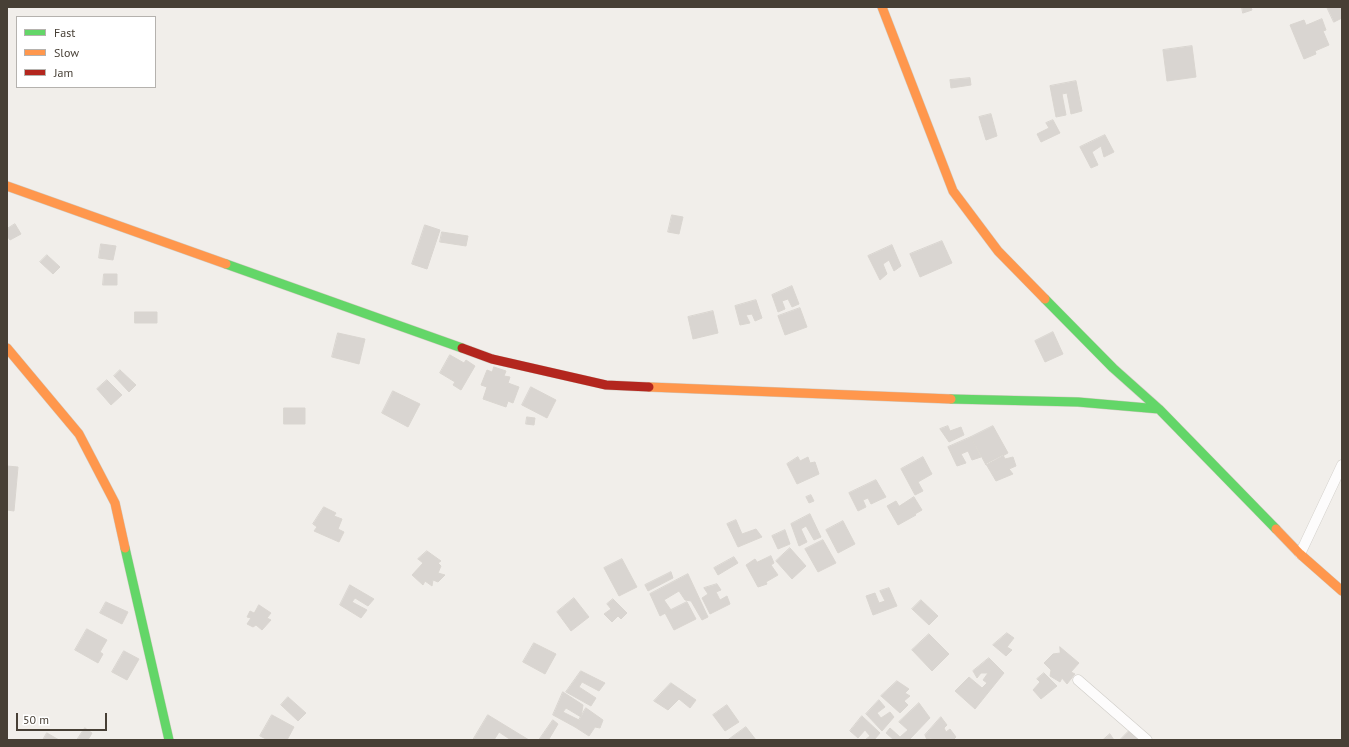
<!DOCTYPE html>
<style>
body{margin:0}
#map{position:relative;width:1349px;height:747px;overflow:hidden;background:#f1eeea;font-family:"PT Sans",sans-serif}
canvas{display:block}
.frame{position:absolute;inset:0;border:8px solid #473f35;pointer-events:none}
.legend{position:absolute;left:16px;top:16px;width:140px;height:72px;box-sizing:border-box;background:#fff;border:1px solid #b5b2ae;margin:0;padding:5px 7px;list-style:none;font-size:12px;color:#473f35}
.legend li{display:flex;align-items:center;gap:8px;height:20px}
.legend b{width:20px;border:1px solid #b5b2ae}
.scale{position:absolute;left:16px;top:713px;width:91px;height:18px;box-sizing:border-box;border:2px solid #473f35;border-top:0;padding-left:5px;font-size:12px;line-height:14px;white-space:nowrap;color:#473f35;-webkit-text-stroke:3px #fff;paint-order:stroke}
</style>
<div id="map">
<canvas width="1349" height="747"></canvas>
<div class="frame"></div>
<ul class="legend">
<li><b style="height:5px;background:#63d668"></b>Fast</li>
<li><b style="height:5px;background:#ff974d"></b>Slow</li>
<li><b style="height:5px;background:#b3261e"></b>Jam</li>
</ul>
<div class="scale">50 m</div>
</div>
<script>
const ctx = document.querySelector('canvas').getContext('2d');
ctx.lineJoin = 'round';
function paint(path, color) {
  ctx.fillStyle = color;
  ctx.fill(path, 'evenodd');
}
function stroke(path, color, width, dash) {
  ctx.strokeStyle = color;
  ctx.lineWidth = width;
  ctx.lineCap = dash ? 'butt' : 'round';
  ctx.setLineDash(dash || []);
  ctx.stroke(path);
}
const building = new Path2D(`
 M1242,7H1251L1252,10L1243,13Z
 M1327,7H1342V18L1334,22Z
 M1322,19L1326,30L1323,31L1329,45L1315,51L1316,54L1304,59L1290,25L1304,20L1306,25Z
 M1192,46L1196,77L1167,81L1163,50Z
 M970,78L971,85L951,88L950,80Z
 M1076,81L1082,111L1071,114L1067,93L1062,94L1066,115L1056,117L1050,86Z
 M991,114L997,136L986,140L979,117Z
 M1053,120L1060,133L1041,142L1037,134L1049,128L1046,123Z
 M1105,135L1114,152L1104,157L1101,146L1092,152L1098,165L1091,168L1080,147Z
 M672,215L683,217L679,234L668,232Z
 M15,224L21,234L10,240L7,236V229Z
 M425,225L440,230L427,269L412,264Z
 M442,232L468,236L466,246L440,242Z
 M942,241L952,263L920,277L910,254Z
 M101,244L116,246L113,260L99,258Z
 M892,245L901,266L894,271L889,260L883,264L887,274L880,280L868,256Z
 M47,255L60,267L53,274L40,262Z
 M104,274H117V285H103Z
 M792,286L799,304L792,307L788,299L782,301L785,309L778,312L772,295Z
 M756,300L762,318L755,321L752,314L746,315L750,323L740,325L735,306Z
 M800,308L807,327L785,335L778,316Z
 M713,311L718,333L693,339L688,317Z
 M135,312H157V323H135Z
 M1053,332L1063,354L1045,362L1035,341Z
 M338,333L365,339L359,364L332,357Z
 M450,355L464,363L466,360L475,366L461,390L453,385L455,382L440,373Z
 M494,367L506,371L504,376L510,377L508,383L519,387L513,403L508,401L506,407L483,399L487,387L481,385L487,370L492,372Z
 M120,370L136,385L129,392L114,376Z
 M107,380L122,395L111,405L97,389Z
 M531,387L556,400L547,418L522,405Z
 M393,391L420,404L408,427L382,413Z
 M284,408H305V424H284Z
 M527,417L535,418L534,425L526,424Z
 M948,426L950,431L961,427L964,435L949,442L940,429Z
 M993,426L1008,453L986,465L971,437Z
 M971,437L981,457L972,460L968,451L961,454L966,463L957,466L948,447Z
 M1003,455L1005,459L1013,457L1016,466L1009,469L1013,474L996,481L986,464Z
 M798,457L800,461L808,457L810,463L815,462L819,474L797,484L787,464Z
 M923,457L932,474L918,482L923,491L915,495L901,469Z
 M7,466L18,467L14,511L7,510Z
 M876,480L886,497L871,504L868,498L863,500L866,507L858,511L849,493Z
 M811,495L814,501L809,503L806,497Z
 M914,497L922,510L915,514L916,515L898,525L887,506L896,501L899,506Z
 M324,507L336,513L334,516L342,519L338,529L344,532L339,542L314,531L317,527L313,524Z
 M810,514L821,537L814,540L806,526L801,529L807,542L799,546L791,524Z
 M736,520L742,534L756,529L762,537L738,547L727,524Z
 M843,521L855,544L838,553L826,530Z
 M785,530L790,544L778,549L772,536Z
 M823,540L836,563L818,572L805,549Z
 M790,548L806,566L792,579L776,561Z
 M427,551L441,561L438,563L441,566L438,573L445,575L438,582L433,580L432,586L425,581L423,585L412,575L423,563L418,559Z
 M771,556L774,563L771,565L778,575L766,582L767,584L758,587L746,565L755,559L757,562Z
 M734,557L738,563L718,575L714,568Z
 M622,559L637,587L619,596L604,568Z
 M671,572L673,578L648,591L645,585Z
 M688,574L708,617L702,620L691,601L685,600L679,591L664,600L671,610L660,616L650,594Z
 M717,584L721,590L716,592L720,600L727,596L730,604L710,614L702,598L708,594L704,588Z
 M350,585L374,599L368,606L355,598L352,602L367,610L361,618L340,605Z
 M889,588L897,606L873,615L866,596L875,593L879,603L885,601L880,591Z
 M574,598L589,617L571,631L557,612Z
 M613,599L627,613L621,619L618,616L612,622L604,614L611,609L607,604Z
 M921,600L938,616L929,625L912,609Z
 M106,602L128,612L122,624L100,613Z
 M687,602L696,619L674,630L665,613Z
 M259,605L271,613L267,618L271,620L262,630L256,625L253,627L247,624L251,618L247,617L250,611L254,613Z
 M87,629L107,640L100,652L103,654L98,663L75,650Z
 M1007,633L1014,638L1007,647L1012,650L1006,656L993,645Z
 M929,634L949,654L932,671L912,650Z
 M534,643L556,654L545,674L523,662Z
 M1060,647L1079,663L1071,672L1075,674L1067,684L1062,678L1060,682L1050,676L1051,670L1044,663L1053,654L1060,653Z
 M124,651L139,659L127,680L112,672Z
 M989,658L1004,673L975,709L955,691L969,677L982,688L987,683L983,680L988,673H981L977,678L973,671Z
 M581,671L605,683L599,691L582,682L579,687L596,698L591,706L566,692Z
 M1044,673L1057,686L1041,699L1033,690L1040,682L1037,679Z
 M897,681L909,689L905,693L910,696L904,701L908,705L900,713L881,696Z
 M671,683L696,700L690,708L679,699L668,710L654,701Z
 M563,692L583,705L581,717L566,708L563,712L579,720L575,727L553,715Z
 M288,697L306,713L298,721L281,705Z
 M879,700L885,707L877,713L881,718L890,712L894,717L882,731L866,714Z
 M919,703L930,718L909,740H894L886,733L890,728L900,737L908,730L899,722Z
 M727,705L739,722L725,731L713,715Z
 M586,708L603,720L600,728L595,727L589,736L575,727Z
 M272,715L294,727L287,740H268L260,736Z
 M488,715L529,740H511L499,732L494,740H473Z
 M862,716L880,733L874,740H865L870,736L865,730L858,738L850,731Z
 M941,717L947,725L944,728L946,732L950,729L956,737L953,740H932L931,738L927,740L925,735Z
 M553,720L558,724L549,739L551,740H539Z
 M746,727L756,740H728Z
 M85,728L92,733L88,740H77Z
 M1129,731L1133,734L1140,740H1120Z
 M47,733L59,740H43Z
 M1110,734L1114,740H1103Z`);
const street = new Path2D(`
 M1300,554L1342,465
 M1078,680L1147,740`);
const fast = new Path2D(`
 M226,264L462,348
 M1045,299L1113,368L1159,409L1276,529
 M951,399L1078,402L1159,409
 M125,548L169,740`);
const slow = new Path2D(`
 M882,7L953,191L998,251L1045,299
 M7,186L226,264
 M7,348L79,434L115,503L125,548
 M649,387L951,399
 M1276,529L1300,554L1342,591`);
const jam = new Path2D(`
 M462,348L492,359L606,385L649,387`);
paint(building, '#d9d5d1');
stroke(building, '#d9d5d0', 1);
stroke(street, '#cfccc7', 11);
stroke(fast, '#d1cbc1', 10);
stroke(slow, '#d1cbc1', 10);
stroke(jam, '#d1cbc1', 10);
stroke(street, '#fdfcfc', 10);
stroke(fast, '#63d668', 9);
stroke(slow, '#ff974d', 9);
stroke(jam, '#b3261e', 9);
</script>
